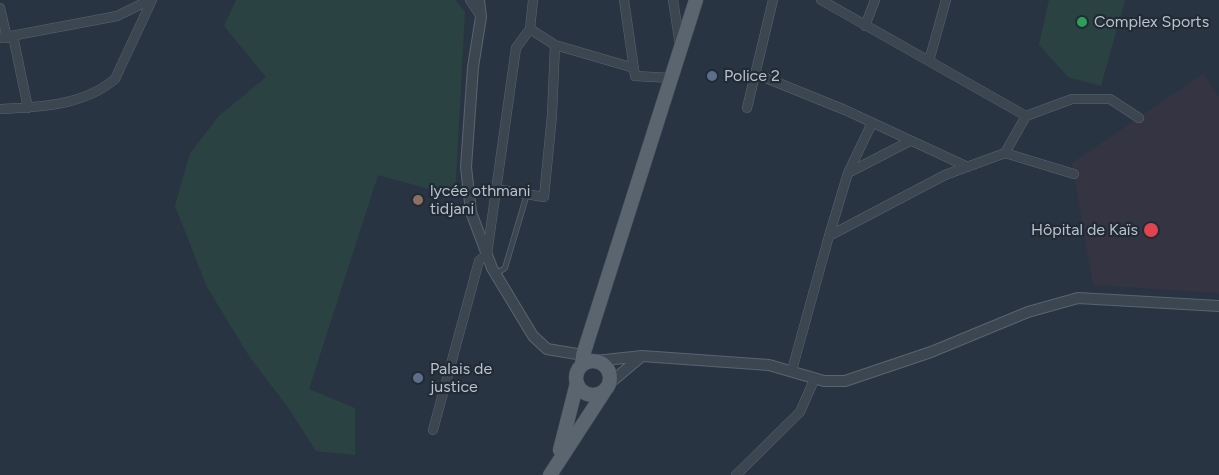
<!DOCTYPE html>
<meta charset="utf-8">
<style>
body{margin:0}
canvas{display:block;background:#283441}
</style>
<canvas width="1219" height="475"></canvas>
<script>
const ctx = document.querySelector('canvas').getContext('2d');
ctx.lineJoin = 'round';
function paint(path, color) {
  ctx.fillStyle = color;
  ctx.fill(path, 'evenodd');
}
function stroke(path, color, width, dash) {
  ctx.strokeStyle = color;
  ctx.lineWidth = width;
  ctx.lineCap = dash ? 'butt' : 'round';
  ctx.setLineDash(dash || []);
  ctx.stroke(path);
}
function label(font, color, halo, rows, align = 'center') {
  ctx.font = font + ' Figtree,sans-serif';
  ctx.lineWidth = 4.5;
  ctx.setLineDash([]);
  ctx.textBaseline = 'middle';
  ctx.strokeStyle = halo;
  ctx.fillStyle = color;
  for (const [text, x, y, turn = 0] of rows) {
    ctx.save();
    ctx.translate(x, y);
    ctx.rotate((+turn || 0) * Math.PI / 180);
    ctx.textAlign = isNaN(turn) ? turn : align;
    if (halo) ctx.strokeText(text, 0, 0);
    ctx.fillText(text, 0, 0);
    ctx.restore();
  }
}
const medical = new Path2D(`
 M1203,74L1219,97V293L1093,285L1072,163Z`);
const green = new Path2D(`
 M236,0H455L465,12L455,196L378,175L309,389L355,408V455L316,451L289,409L249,356L207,287L175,206L190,153L219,116L266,77L224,26Z
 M1049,0H1125L1101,86L1068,77L1039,45Z`);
const service = new Path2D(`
 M496,274L505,268L527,194`);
const minor = new Path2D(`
 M470,0L480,15
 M533,0L530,29L555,45L634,68
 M624,0L635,76L671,78
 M673,0L680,45
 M821,0L1026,116
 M0,8L7,38
 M865,26L875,0
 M13,36L28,108
 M0,38L117,16L150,0
 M929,61L946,0
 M756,74L845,110L968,167
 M747,108L773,0
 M0,109C39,107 83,106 115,79L152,0
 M1005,153L1026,116L1072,99H1110L1139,118
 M848,173L910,141
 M496,189L544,197L552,115L555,45
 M829,236L848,173L872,123
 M792,370L829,236L945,175L1005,153L1074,174
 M433,430L479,261L487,254L516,48L530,29
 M736,475L800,412L815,378`);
const tertiary = new Path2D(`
 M479,0L481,17L473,67L466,167L471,212L492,268L533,336L547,349L583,355
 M596,361L642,356L769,365L824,381H845L931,352L1028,312L1078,298L1219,306
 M610,383L642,356`);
const primary = new Path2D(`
 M576 378a17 17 0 1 1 34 0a17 17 0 1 1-34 0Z
 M582,365L583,355L696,0
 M560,450L577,383
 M550,475L604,392`);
const markers = [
 [1082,22,6,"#2e9e5b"],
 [712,76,6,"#5c6f8a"],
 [418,200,6,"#8d6e63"],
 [1151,230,8,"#e0444e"],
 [418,378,6,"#5c6f8a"]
];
const poiNames = [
 ["Complex Sports",1094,22],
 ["Police 2",724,76],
 ["lycée othmani",430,191],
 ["tidjani",430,209],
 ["Hôpital de Kaïs",1138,230,"right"],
 ["Palais de",430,369],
 ["justice",430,387]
];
paint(medical, '#353442');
paint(green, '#2b4243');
stroke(service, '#5a646e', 6);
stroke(minor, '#5a646e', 10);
stroke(tertiary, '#5a646e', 12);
stroke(primary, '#464f5a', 15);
stroke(service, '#3c4651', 4.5);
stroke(minor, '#3c4651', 9);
stroke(tertiary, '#3c4651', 10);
stroke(primary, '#5a6570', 14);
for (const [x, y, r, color] of markers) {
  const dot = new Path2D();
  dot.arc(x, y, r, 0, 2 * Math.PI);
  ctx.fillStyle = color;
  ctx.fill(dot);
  stroke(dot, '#212b36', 2);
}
label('16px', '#b9c1cb', '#212b36', poiNames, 'left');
</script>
